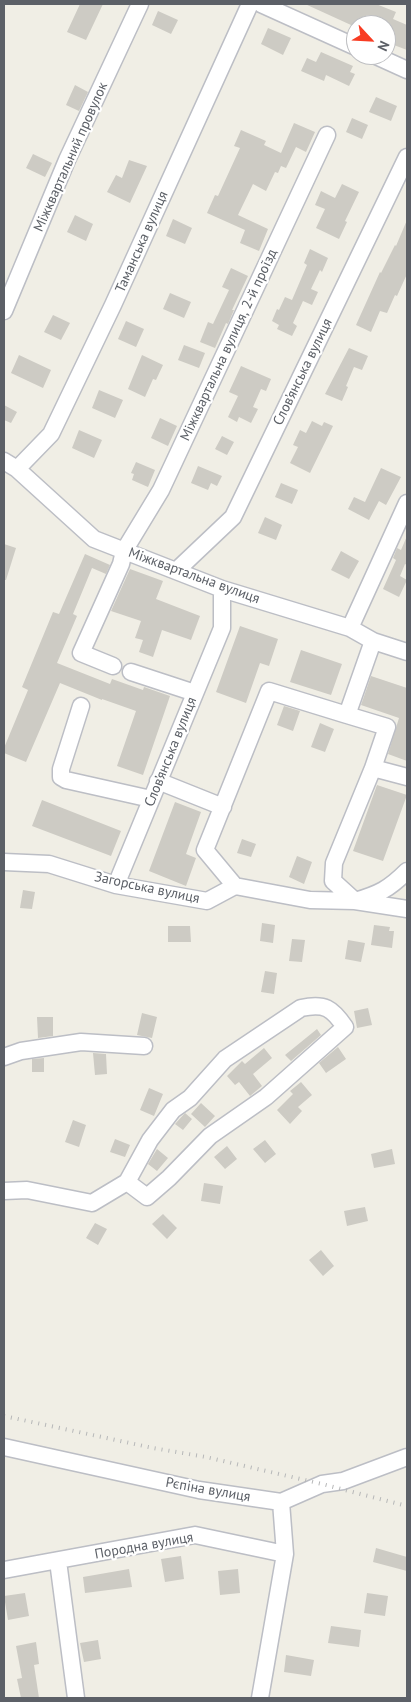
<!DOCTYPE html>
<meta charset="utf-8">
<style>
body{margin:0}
#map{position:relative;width:411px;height:1702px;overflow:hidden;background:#f0eee5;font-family:"PT Sans",sans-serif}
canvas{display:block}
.frame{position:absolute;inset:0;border:5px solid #5c6067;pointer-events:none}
.north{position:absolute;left:346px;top:15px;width:50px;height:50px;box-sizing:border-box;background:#fff;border:1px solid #bebfc2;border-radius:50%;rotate:115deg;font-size:14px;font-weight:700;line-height:20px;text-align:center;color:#5c6067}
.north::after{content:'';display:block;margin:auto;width:18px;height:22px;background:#f83c23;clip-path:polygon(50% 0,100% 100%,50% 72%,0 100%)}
</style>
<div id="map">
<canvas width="411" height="1702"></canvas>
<div class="frame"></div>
<div class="north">N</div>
</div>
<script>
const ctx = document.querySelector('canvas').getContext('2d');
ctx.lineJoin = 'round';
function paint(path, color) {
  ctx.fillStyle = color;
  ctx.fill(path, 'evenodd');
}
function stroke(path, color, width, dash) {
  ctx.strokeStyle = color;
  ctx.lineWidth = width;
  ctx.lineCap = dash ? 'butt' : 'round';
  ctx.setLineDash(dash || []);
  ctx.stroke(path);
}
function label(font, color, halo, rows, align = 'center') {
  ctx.font = font + ' "PT Sans",sans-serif';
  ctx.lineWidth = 4.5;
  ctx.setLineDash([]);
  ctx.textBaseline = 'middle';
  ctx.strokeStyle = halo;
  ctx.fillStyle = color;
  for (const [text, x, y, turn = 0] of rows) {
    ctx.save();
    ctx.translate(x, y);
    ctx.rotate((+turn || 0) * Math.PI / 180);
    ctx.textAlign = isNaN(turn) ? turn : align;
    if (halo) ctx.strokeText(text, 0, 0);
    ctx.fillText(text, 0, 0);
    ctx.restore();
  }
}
const building = new Path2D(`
 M80,4H103L86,40L67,32Z
 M305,4H376L396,12L393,19L407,25V50L386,42V25H351Z
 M158,11L178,20L171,34L152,25Z
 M268,28L291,38L283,55L261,44Z
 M321,52L353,66L350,72L355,74L349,86L326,75L324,81L301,71L307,58L316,62Z
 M75,85L88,92L79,111L66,105Z
 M376,97L397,106L391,121L369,112Z
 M352,118L368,125L362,139L346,132Z
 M294,123L315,132L306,152L296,147L286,168L281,166L278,173L275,172L266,191L253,184L238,215L268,229L259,251L240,243L245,230L207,213L215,195L218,196L240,148L234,146L241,130L266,141L264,145L281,153Z
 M33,154L52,163L45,177L26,168Z
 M129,160L147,166L130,203L107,192L116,175L122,178Z
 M342,184L359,192L345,221L347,222L339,239L316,228L325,209L315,205L321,191L335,198Z
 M75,215L93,224L86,241L67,232Z
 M173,219L192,228L185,244L166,236Z
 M407,220V274L397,296L395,295L387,313L380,311L371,332L356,325L380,272L381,273L395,245L396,246Z
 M310,249L328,258L322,272L320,270L311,289L318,292L312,305L303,301L293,323L297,326L292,336L277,329L279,325L272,321L277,309L279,310L285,297L292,300L307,265L304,263Z
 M231,268L248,276L232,310H234L228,324L226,323L215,348L200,342L208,322L213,324L229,290L222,287Z
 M170,293L191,302L184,318L163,309Z
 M53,315L70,323L61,340L44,332Z
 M126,321L144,329L136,347L118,339Z
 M184,345L205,353L199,368L178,360Z
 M349,348L368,356L362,370L354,367L346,386L348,387L342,401L325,394Z
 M19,355L51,370L43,388L11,373Z
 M142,355L163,365L156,380L153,379L145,397L128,389Z
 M241,366L271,379L266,391L261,389L253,407L258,409L251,423L239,417L237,422L228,417L238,396L229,392Z
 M99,390L123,400L115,418L92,408Z
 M4,405L17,412L11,423L4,420Z
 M160,418L177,426L168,446L151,438Z
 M312,421L322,426L324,422L333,426L310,473L290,463L298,447L293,445L300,430L306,433Z
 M79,430L102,440L94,458L72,448Z
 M222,436L234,442L227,455L215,449Z
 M136,462L155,470L148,487L132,480L134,474L131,473Z
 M198,466L222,476L217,486L211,483L208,490L191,483Z
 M381,468L401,477L386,505L379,501L369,520L348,509L354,497L365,502Z
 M281,483L298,490L292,504L275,497Z
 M265,517L282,525L276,540L258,533Z
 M407,536V565L405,564L400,576L407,580L399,597L383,589L396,560L393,558L397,548L401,550Z
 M4,544L16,548L6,580H4Z
 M341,551L359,561L349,579L331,570Z
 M85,554L110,565L106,574L92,568L73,614L77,616L57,663L110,684L112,679L143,690L144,687L170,696L143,775L117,766L136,711L102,699V700L60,683L26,762L4,753V748L28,690L22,687L53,612L59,614Z
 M130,569L163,581L156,599L200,616L191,640L162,630L153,657L139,652L143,640L135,638L141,621L111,611Z
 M240,626L278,639L269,666L260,663L246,703L216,692Z
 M301,650L342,664L331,695L290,682Z
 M371,676L407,688V761L388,754L399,718L361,705Z
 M284,706L300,711L293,731L277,725Z
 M320,723L334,729L325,752L311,747Z
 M377,785L407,795L383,861L353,851Z
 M42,800L121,831L111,856L32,826Z
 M175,802L201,812L186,854L196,858L186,886L149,871Z
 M242,839L256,844L251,857L237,853Z
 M297,856L312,862L304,884L289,877Z
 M23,890L35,892L32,909L20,908Z
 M262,923L275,925L273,943L260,941Z
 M374,925L390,927L389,931H394L392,948L371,945Z
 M168,926H190L191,942H168Z
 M292,939L305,940L302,962L289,961Z
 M348,940L365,943L361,962L345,959Z
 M265,971L277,973L274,994L261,992Z
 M368,1008L372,1025L357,1028L354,1011Z
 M142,1013L157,1017L152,1038L137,1035Z
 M37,1017H53V1036L38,1038Z
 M317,1029L321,1035L291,1061L285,1055Z
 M338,1047L346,1059L326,1073L319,1063Z
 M264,1048L272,1058L253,1074L262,1086L250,1096L239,1082L235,1085L227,1076L242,1061L245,1064Z
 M93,1053L106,1054L107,1074L95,1075Z
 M44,1058V1072H32V1059Z
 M301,1082L312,1095L298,1107L302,1111L290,1124L277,1110L293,1094L290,1091Z
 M149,1088L163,1094L154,1116L140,1110Z
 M201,1103L215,1116L205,1127L191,1114Z
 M185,1113L192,1119L183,1130L175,1124Z
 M73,1120L86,1125L79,1147L65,1142Z
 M115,1139L130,1145L125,1157L110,1152Z
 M265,1140L276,1154L265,1163L253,1149Z
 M227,1146L237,1159L225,1169L214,1157Z
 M157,1149L168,1158L157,1171L148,1164Z
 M392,1149L395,1164L374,1168L371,1154Z
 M204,1183L223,1186L220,1204L201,1201Z
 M365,1207L368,1221L347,1226L344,1211Z
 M163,1214L177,1228L167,1239L152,1224Z
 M95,1223L107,1229L98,1245L86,1238Z
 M321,1250L334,1266L323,1276L309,1260Z
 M376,1548L407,1557V1571L373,1562Z
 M181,1556L184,1579L165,1582L161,1559Z
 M129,1569L132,1587L85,1593L83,1577Z
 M238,1569L240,1593L220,1595L218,1571Z
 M25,1593L29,1616L8,1620L4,1596Z
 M367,1593L388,1596L385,1616L364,1613Z
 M331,1626L361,1630L359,1647L328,1643Z
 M98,1640L101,1659L84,1662L80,1643Z
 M36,1642L39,1664L34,1665L39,1698H21L17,1679L22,1678L16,1646Z
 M286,1655L314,1660L311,1676L284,1672Z`);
const minor = new Path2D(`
 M261,4L356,47
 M374,55L407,70
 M4,311L67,160L140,4
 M4,461L17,469L94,539L222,589L350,628L373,641L407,652
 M17,469L51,434L113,305L250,4
 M176,571L233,517L407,157
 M350,628L407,503
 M373,641L347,715L387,727L373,768
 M113,666L81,653L121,564L124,551L161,490L327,135
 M131,672L195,693
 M81,706L61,769V777L66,780L151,799
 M407,777L373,768L334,863L333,881L355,901C379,894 389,889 407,871
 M158,781L223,807
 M4,862L49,864L116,885L207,901L235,886L310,900L355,901L407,909
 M116,885L222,628V589
 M235,886L205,850L269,691L347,715
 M4,1057L21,1051L81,1042L144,1046
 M4,1191L27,1190L92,1203L127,1182L150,1140L173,1110L190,1098L225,1059L301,1008C325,1003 332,1008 345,1027L266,1097L210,1136L169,1178L147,1197L127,1182
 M4,1447L199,1490L281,1502L322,1484L343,1481L407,1457
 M58,1561L76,1698
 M4,1570L195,1535L285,1554
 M260,1698L285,1554L281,1502`);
const rail = new Path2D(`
 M4,1416L153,1448L206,1457L322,1484L407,1506`);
const streetNames = [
 ["Міжквартальний провулок",71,157,-66],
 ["Таманська вулиця",142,242,-66],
 ["Міжквартальна вулиця, 2-й проїзд",229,345,-65],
 ["Слов’янська вулиця",303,372,-64],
 ["Міжквартальна вулиця",194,576,20],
 ["Слов’янська вулиця",171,752,-68],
 ["Загорська вулиця",147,888,12],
 ["Рєпіна вулиця",208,1490,10],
 ["Породна вулиця",144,1546,-10]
];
paint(building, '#cdcbc4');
stroke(minor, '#bcbec5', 19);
stroke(minor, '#fff', 16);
stroke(rail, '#b6b7b8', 4, [1, 6]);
label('14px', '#5c6067', '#fff', streetNames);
</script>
